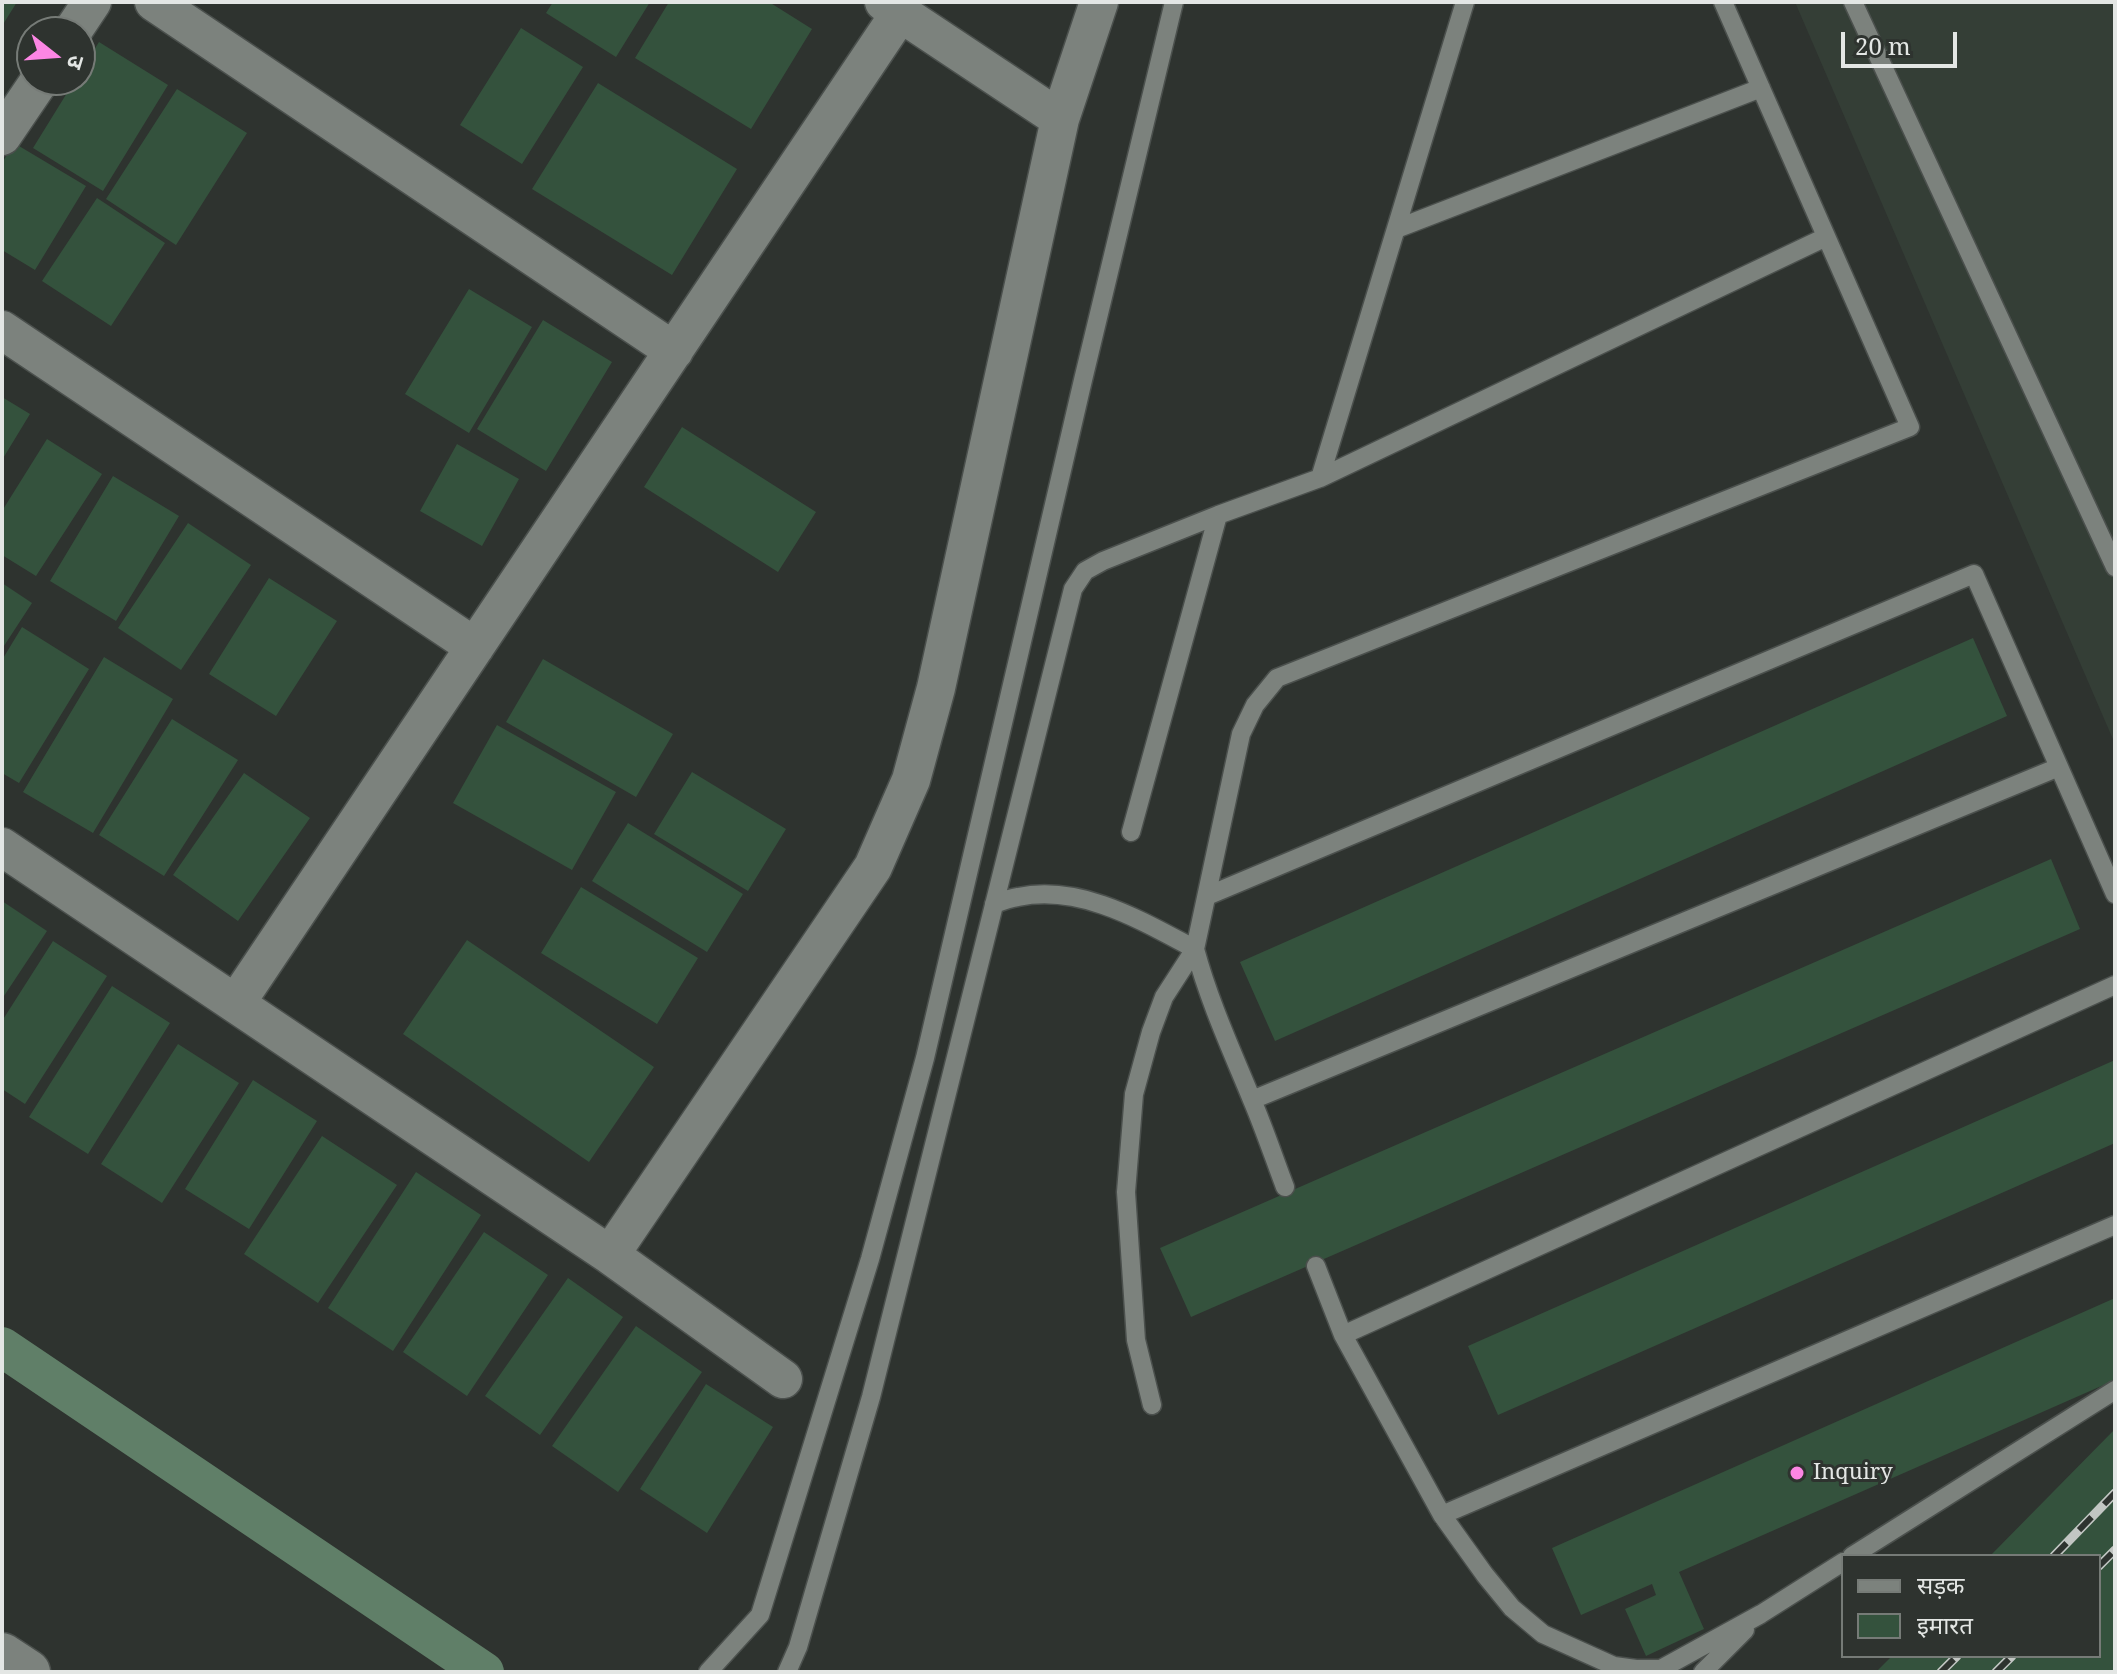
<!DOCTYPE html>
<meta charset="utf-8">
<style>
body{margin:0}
#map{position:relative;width:2117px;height:1674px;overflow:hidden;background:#2e332f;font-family:"Noto Serif","Noto Sans Devanagari",serif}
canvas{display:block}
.frame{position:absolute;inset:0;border:4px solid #e3e6e4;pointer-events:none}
.legend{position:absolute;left:1841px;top:1554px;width:260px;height:104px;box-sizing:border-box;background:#2e332f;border:2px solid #767b77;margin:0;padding:10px 14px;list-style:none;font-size:24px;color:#e3e6e4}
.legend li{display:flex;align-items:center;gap:16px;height:40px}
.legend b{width:40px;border:2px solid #767b77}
.north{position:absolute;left:16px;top:16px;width:80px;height:80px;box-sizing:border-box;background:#2e332f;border:2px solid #767b77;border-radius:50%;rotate:107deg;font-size:22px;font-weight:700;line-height:32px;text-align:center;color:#e3e6e4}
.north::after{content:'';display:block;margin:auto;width:28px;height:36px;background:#fc86e4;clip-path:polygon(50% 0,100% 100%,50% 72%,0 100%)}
.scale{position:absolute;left:1841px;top:32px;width:116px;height:36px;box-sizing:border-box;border:4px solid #e3e6e4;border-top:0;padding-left:10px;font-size:24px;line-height:28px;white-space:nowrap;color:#e3e6e4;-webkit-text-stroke:6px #2e332f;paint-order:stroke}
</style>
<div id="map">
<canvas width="2117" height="1674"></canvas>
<div class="frame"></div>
<ul class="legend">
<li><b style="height:10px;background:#7c827d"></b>सड़क</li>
<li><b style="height:22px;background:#34523d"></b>इमारत</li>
</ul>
<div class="north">उ</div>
<div class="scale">20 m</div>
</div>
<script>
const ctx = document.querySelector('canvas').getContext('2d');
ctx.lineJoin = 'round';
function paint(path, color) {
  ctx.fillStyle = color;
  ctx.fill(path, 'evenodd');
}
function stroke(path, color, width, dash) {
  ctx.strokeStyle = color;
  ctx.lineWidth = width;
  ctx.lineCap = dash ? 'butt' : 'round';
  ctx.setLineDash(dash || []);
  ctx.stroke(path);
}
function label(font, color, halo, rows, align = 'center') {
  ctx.font = font + ' "Noto Serif",serif';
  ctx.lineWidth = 6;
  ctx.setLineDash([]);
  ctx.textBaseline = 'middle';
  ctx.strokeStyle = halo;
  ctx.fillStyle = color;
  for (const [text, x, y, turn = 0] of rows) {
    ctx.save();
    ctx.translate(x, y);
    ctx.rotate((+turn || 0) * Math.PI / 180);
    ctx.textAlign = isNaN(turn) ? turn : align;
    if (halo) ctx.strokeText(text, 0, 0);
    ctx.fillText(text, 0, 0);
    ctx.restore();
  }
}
const built = new Path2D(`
 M1795,2H2115V744Z`);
const canal = new Path2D(`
 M2,1347L484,1672`);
const building = new Path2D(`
 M2,2H17L2,26Z
 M553,2H650L616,57L546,13Z
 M669,2H769L812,29L751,129L635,58Z
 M521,28L583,67L522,164L460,125Z
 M99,42L168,85L103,191L33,148L75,80H80V72Z
 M598,83L737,169L672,275L532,189Z
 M177,89L247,133L176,245L106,199Z
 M14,143L86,186L35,270L2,250V163Z
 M97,198L165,243L111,326L42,281Z
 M469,289L532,327L469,433L405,394Z
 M543,320L612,362L546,471L477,429Z
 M2,397L30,414L2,460Z
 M682,427L816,512L778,572L644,487Z
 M47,439L102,474L36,576L2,555V511Z
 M457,444L519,479L482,546L420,511Z
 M113,476L179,516L116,621L50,581Z
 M188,523L251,565L181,670L118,628Z
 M269,578L337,621L276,716L209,674Z
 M2,583L32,603L2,649Z
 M22,627L89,669L19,783L2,773V660Z
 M1973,638L2007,716L1275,1041L1240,962Z
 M104,657L173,699L93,833L23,792Z
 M543,659L673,734L636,797L506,722Z
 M172,719L238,760L164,876L99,835Z
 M497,725L616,792L572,870L453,803Z
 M692,772L786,829L748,891L654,834Z
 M244,773L310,818L238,921L173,875Z
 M628,823L743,894L707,952L592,881Z
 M2051,859L2080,929L1191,1317L1160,1248Z
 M581,887L698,958L657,1024L541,953Z
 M2,901L47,931L2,999Z
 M467,940L654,1067L589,1162L403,1034Z
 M53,941L107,976L25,1104L2,1089V1021Z
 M112,986L170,1023L88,1154L29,1117Z
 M178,1044L239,1083L162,1203L101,1164Z
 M2115,1060V1143L1498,1415L1468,1346Z
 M253,1080L317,1121L249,1229L185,1189Z
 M322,1136L397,1185L318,1303L244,1254Z
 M416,1172L481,1215L393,1351L328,1308Z
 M484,1232L548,1275L467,1396L403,1352Z
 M568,1278L623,1317L540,1435L485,1396Z
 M2115,1298V1380L1679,1572L1704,1629L1646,1656L1625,1609L1656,1595L1652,1584L1581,1615L1552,1548Z
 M636,1326L702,1372L618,1492L552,1446Z
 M706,1384L773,1427L707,1533L640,1489Z
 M2115,1429V1672H1876L1892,1656H2099V1556H1990Z`);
const service = new Path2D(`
 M1853,2L2115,567
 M1396,229L1761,88
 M1320,478L1465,2
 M1131,832L1218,515
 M1207,896L1974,574L2115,894
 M994,904C1002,901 1010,898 1018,897C1081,884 1142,921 1195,949C1209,1001 1231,1049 1252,1100C1264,1128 1274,1158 1285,1187
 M1252,1100L2059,767
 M1316,1266L1343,1335L1442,1515L1485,1575L1512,1608L1543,1634L1614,1666L1636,1669H1661L1761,1614L1843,1562
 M1343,1335L2115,985
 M1152,1405L1136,1340L1126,1192L1134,1094L1151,1032L1164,997L1195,949L1241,734L1255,705L1277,678L1910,427L1723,2
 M1442,1515L2115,1225
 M1852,1556L2115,1390
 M708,1672L760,1615L870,1259L925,1058L1083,380L1174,2
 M787,1672L798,1647L814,1592L871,1397L1073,589L1085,571L1103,561L1218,515L1320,478L1826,237
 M1703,1672L1745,1630`);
const minor = new Path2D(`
 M154,2L674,351
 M884,2L1060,119
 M72,32L92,2
 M2,136L40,80
 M2,330L475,647
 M2,847L610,1255L783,1379
 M236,1003L900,13
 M610,1255L873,867L911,780L936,688L1060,119L1099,2`);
const secondary = new Path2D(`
 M2,1655L28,1672`);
const rail = new Path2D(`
 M2054,1556L2115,1493
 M2099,1566L2115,1550
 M1941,1672L1957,1656
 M1996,1672L2012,1656`);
const markers = [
 [1797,1473,8,"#fc86e4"]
];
const poiNames = [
 ["Inquiry",1813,1473]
];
paint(built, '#343e36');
stroke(canal, '#607f68', 40);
paint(building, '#34523d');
stroke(service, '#4b504d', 21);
stroke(minor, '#4b504d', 41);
stroke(secondary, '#4b504d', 47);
stroke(service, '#7c827d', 18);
stroke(minor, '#7c827d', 38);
stroke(secondary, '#7c827d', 44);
stroke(rail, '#c2c6c3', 9);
stroke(rail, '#2e332f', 6, [18]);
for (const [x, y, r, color] of markers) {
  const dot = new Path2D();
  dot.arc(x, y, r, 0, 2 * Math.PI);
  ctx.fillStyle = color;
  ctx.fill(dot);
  stroke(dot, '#2e332f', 3);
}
label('22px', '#e3e6e4', '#2e332f', poiNames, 'left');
</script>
